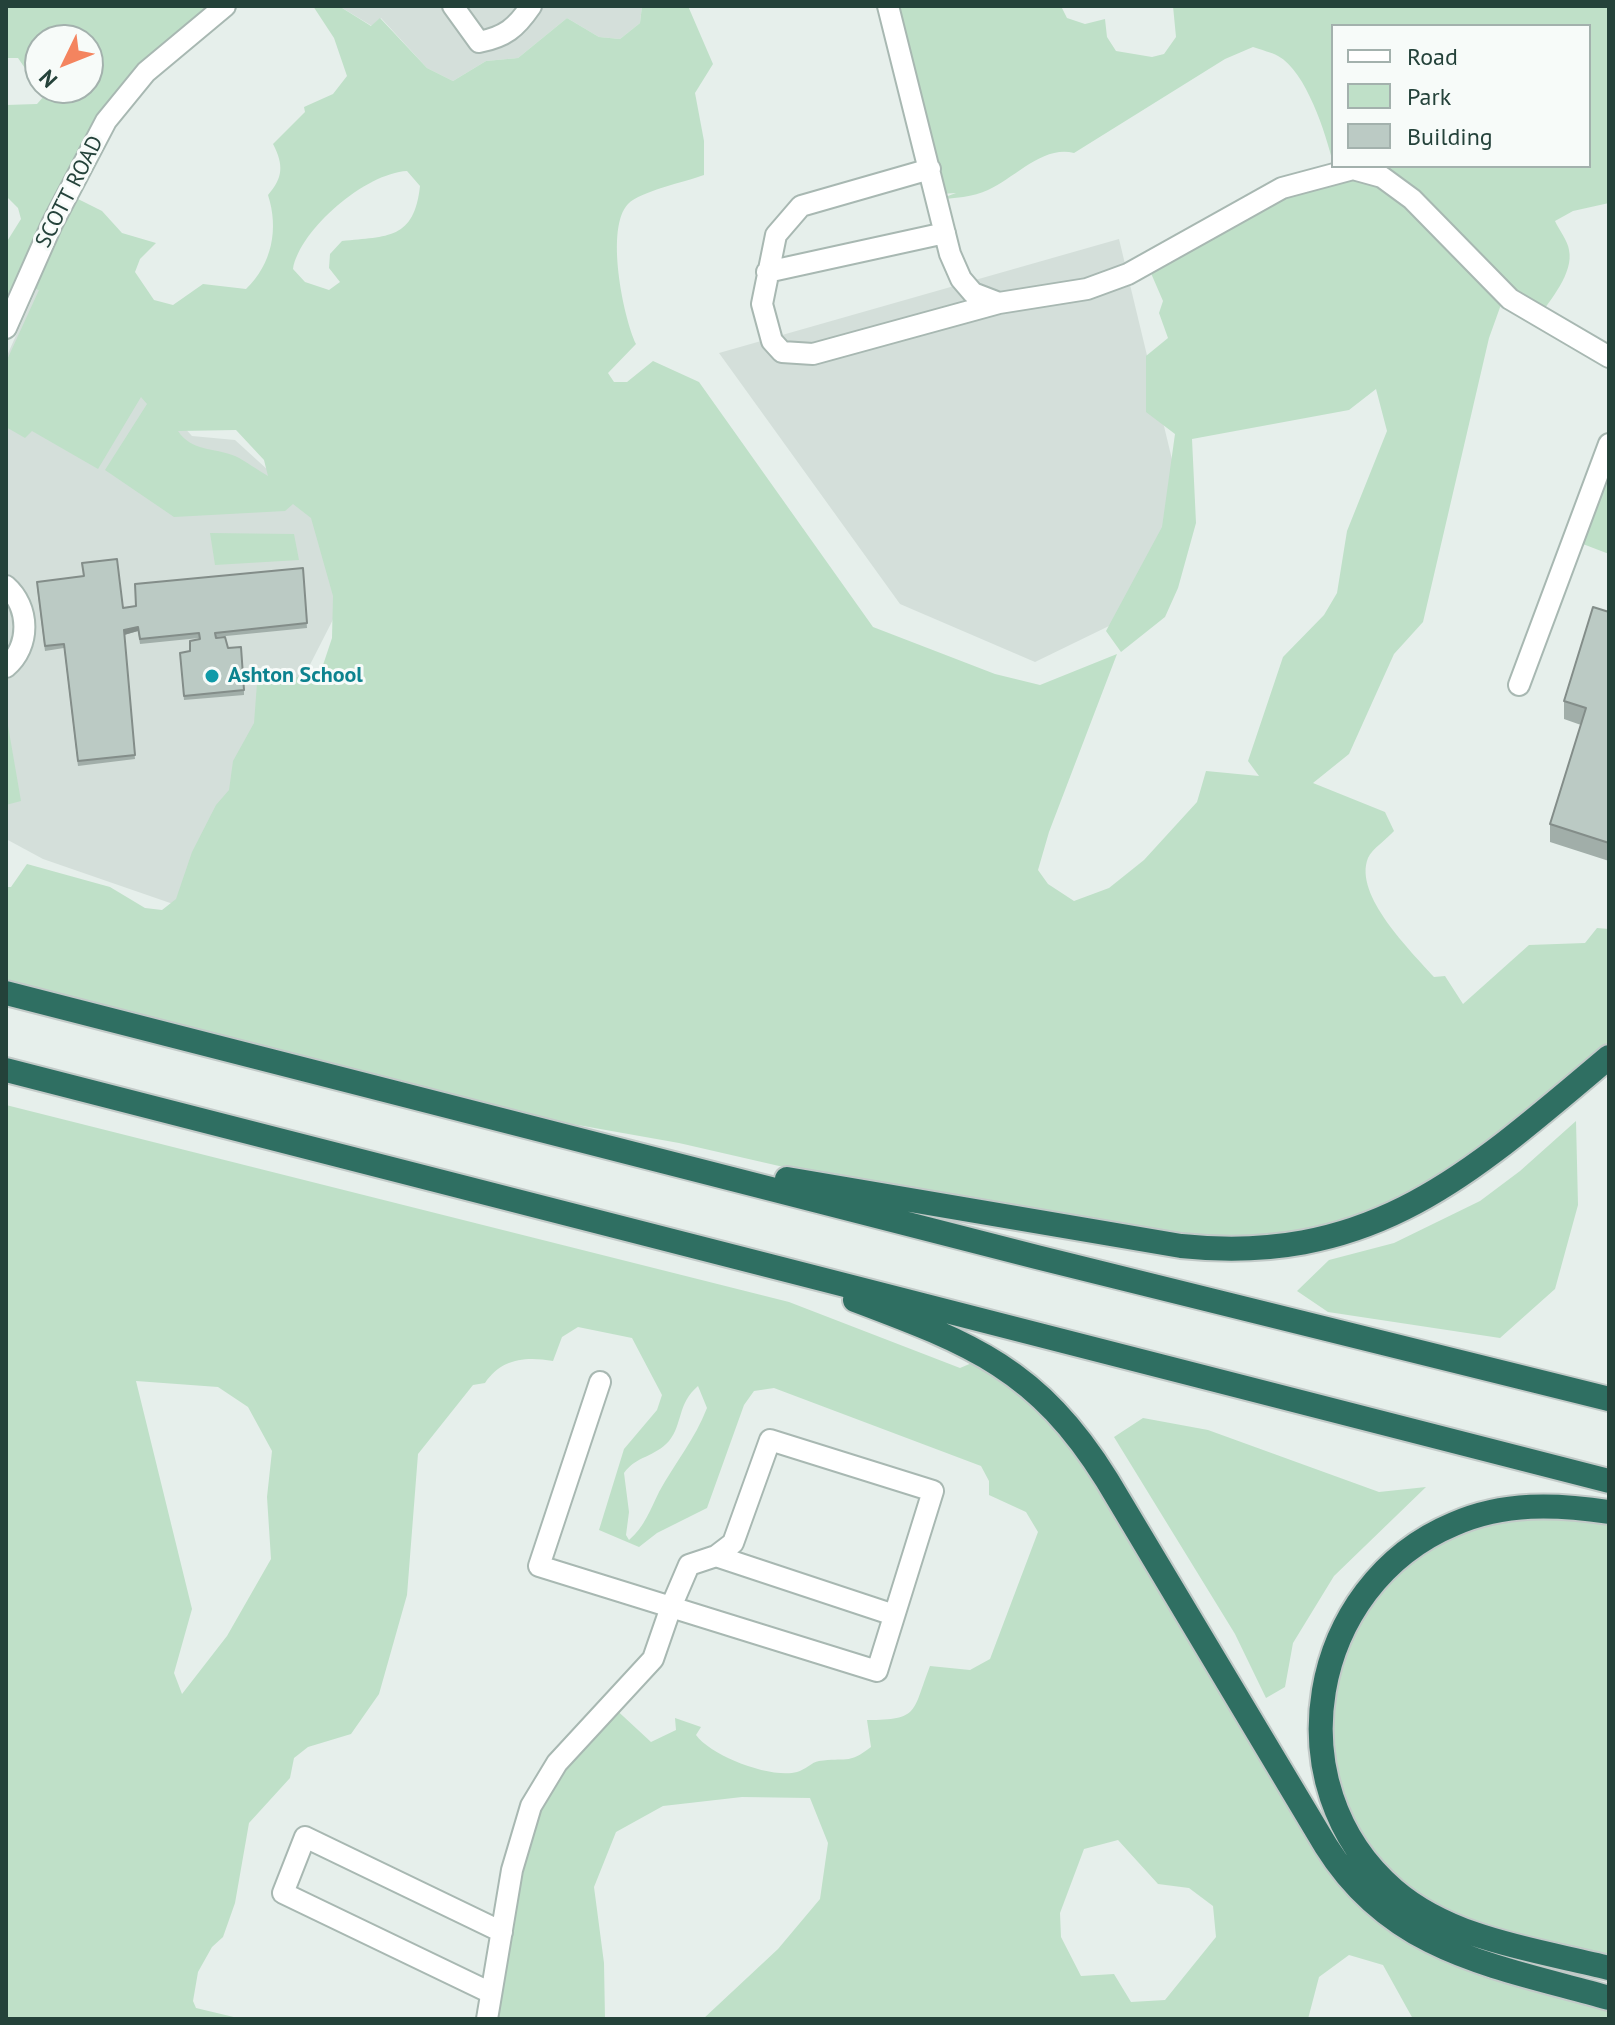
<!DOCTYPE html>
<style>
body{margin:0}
#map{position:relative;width:1615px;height:2025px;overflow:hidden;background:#e6efeb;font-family:"PT Sans",sans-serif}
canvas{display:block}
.frame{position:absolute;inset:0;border:8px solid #24423a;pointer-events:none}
.legend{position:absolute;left:1331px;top:24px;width:260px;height:144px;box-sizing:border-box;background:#f7fbf9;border:2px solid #a3b1ad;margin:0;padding:10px 14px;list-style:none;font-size:24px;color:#24423a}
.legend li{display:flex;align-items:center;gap:16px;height:40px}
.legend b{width:40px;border:2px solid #a3b1ad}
.north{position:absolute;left:24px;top:24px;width:80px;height:80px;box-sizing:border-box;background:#f7fbf9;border:2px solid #a3b1ad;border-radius:50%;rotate:227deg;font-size:22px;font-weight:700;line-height:32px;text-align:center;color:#24423a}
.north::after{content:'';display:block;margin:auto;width:28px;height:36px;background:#f4845f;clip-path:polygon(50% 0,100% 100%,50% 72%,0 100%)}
</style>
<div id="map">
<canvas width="1615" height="2025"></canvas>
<div class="frame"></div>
<ul class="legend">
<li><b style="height:10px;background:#fff"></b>Road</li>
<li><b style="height:22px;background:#bfe0c8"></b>Park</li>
<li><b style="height:22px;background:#bbcac4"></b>Building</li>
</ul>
<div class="north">N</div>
</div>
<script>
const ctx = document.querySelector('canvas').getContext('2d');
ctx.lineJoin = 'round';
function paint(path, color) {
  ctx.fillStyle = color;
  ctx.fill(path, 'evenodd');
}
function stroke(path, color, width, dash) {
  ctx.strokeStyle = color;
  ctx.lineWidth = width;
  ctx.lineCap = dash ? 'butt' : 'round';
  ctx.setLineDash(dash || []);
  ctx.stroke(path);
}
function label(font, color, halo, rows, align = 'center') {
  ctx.font = font + ' "PT Sans",sans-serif';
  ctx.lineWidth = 6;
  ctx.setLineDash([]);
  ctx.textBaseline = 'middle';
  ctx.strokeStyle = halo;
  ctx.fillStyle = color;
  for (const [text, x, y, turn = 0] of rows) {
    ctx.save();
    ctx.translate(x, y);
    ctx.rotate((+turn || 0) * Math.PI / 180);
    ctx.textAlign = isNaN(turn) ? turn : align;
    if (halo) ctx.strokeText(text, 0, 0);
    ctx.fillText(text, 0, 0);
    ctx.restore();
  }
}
const built = new Path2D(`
 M339,6H642L640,23L620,39L599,37L567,18L518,58L486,61L453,81L427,68L381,18L372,26Z
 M1119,239L1176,476L1148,607L1035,662L900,604L719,353Z
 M45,270L164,345L158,399L192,436L235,440L291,491L320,529L347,592L262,759L176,905L43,859L6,839V358Z`);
const green = new Path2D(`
 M6,6H227L145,74L70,195L102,211L122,233L156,243L140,259L135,272L154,300L173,305L203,284L246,289C272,264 279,229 268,195C283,178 284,165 273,144L305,112L304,107L333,94L347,76L334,38L313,6H339L371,26L380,18L427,68L453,81L486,61L518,58L567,18L599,37L620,39L640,23L642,6H688L713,64L695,93L704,141V175C685,182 641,191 628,204C605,228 623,316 636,344L608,373L614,382H627L653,361L699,382L873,627L995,674L1040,685L1117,654L1049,832L1038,870L1048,884L1074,901L1109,888L1144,860L1197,802L1206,771L1259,776L1248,761L1283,657L1324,615L1337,593L1347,531L1387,431L1376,389L1349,410L1192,439L1196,523L1178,588L1165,617L1121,652L1106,631L1162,527L1175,434L1146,412V356L1168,338L1159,313L1163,301L1147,264L1334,166H1589V26H1333V163C1326,134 1306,71 1278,56C1271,52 1261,50 1253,47L1225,59L1074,153C1043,145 1015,178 988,190C974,197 953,198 937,200L956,193L940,194L887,6H1061L1067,18L1085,24L1105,19L1107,37L1116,51L1152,57L1164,54L1176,37L1173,6H1609V203L1573,211L1555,221C1559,230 1568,241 1569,250C1574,273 1550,300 1538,318L1503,299L1489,338L1423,622L1394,654L1349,754L1313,783L1385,812L1394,831C1387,839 1372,849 1368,858C1353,895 1411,951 1434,977L1445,976L1463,1004L1529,945L1585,943L1597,928L1609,929V1057L1431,1199L1259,1246L888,1191L679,1143L482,1108L6,990V887H11L27,864L110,887L145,908L162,910L176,899L192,852L216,805L229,790L233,761L254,723L257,683H281L322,668L332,638L333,596L311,518L293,504L285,511L174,517L105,470L147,404L141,397L98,469L32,431L25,438L6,427V362L39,290L24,286L6,326V243L21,219L18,208L6,196V105L37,104L44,96L18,58H6ZM40,40H88V88H40ZM407,171L420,186C414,240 388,236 342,241L330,254L329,268L340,282L329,290L305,282L293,269C300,229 366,173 407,171ZM236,430L264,460L268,476C257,470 246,461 235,456C213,447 192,452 178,431Z
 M1609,442V554L1575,541Z
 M210,533L294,534L299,560L215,565Z
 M6,714L21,801L6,805Z
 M6,1105L789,1302L960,1368L993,1354L1044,1391L1313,1821L1403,1926L1609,1994V2019H1413L1383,1965L1349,1955L1319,1977L1308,2019H703L778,1949L820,1899L828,1843L810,1798L742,1797L663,1806L616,1832L594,1887L604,1963L605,2019H483L512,1843L610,1704L651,1742L676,1730L675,1718L701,1727L696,1735C711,1756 771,1779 797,1772C805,1770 812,1762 819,1761C845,1757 848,1765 871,1747L867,1720C920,1720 912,1712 930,1666L970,1670L990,1659L1038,1532L1026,1512L989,1495V1481L981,1466L774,1388L754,1391L744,1405L707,1508L657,1533L639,1547L599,1530L624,1449L657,1410L662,1395L632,1338L578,1327L562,1337L553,1361C525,1356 501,1359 485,1383L473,1385L418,1454L407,1595L379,1694L351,1734L308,1747L294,1758L290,1778L249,1823L235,1903L223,1937L212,1947L198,1972L193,2001L196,2008L242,2019H6ZM136,1381L218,1387L248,1407L272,1451L267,1497L271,1559L227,1636L182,1694L174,1673L192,1609ZM698,1386L707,1408C695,1439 675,1463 659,1492C650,1510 645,1526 629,1540L626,1535L629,1512L624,1473C636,1456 655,1457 669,1441C683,1424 677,1404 698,1386ZM1118,1840L1158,1884L1189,1888L1213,1906L1216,1937L1165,2000L1131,2002L1114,1974L1081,1976L1061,1937L1060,1913L1084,1849Z
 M1576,1121L1578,1205L1555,1289L1500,1338L1328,1312L1297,1291L1329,1260L1394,1243L1480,1201L1520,1171Z
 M1143,1418L1208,1430L1379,1492L1426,1487L1334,1576L1293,1643L1285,1687L1266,1698L1235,1634L1114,1437Z
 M1609,1511V1963L1482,1932L1422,1905L1344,1818L1322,1747L1328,1668L1387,1568L1471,1515Z`);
const minor = new Path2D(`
 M453,6L479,42C505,37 516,28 531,6
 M888,6L950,254L961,279L973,293L999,303L1087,289L1128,274L1282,188L1353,169L1382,177L1412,199L1510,299L1609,357
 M930,169L801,206L776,235L762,304L772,341L782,352L813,354L999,303
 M767,272L945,233
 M6,328L52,224L106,121L146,72L225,6
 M6,586C30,607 31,646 6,667
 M1519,685L1609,444
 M716,1556L894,1615
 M491,1993L283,1893L305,1837L502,1932
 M487,2019L512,1870L531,1806L557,1763L653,1659L671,1607L877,1671L933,1491L770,1440L733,1543L716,1556L689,1565L671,1607L539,1566L600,1382`);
const highway = new Path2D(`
 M6,993L1037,1257L1609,1399
 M6,1070L1609,1481
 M787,1179L1181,1246C1374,1266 1472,1172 1609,1057
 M855,1300C972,1344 1038,1369 1107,1480L1326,1846C1393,1953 1496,1966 1609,1998
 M1609,1512C1556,1504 1504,1502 1454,1524C1308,1585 1273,1786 1394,1890C1452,1940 1537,1950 1609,1968`);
const wall = new Path2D(`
 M303,568L307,628L216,637L228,648L244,690V695L184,700L180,653L190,651L199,638L140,644L138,631L124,635L135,759L78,766L64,648L45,651L37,587L123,608L136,606Z
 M1609,612V861L1550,842V824L1581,725L1564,719V701Z`);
const shadedWall = new Path2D(`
 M138,627V631L124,635V630Z`);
const building = new Path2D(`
 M117,559L123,608L136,606L135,584L303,568L307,623L215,633L216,638L225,637L228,648L241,647L244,690L184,696L180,653L190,651V641L200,639L199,633L140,639L138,627L124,630L135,755L78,761L64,644L45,646L37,582L84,576L82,563Z
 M1593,607L1609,612V843L1550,824L1586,708L1564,701Z`);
const markers = [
 [212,676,8,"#0f9aa8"]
];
const streetNames = [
 ["SCOTT ROAD",70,192,-63]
];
const cultureNames = [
 ["Ashton School",228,676]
];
paint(built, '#d4dfda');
paint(green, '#bfe0c8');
stroke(minor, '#a8b8b2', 24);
stroke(highway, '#c2cac8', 28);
stroke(minor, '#fff', 20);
stroke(highway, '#2f6f62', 24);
paint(wall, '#a1aea9');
paint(shadedWall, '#838d89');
paint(building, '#bbcac4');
stroke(building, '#838d89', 2);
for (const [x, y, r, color] of markers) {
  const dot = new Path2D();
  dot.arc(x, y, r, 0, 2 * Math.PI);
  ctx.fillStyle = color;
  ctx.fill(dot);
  stroke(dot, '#f7fbf9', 3);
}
label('22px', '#24423a', '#f7fbf9', streetNames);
label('bold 22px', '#0d838f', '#f7fbf9', cultureNames, 'left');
</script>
